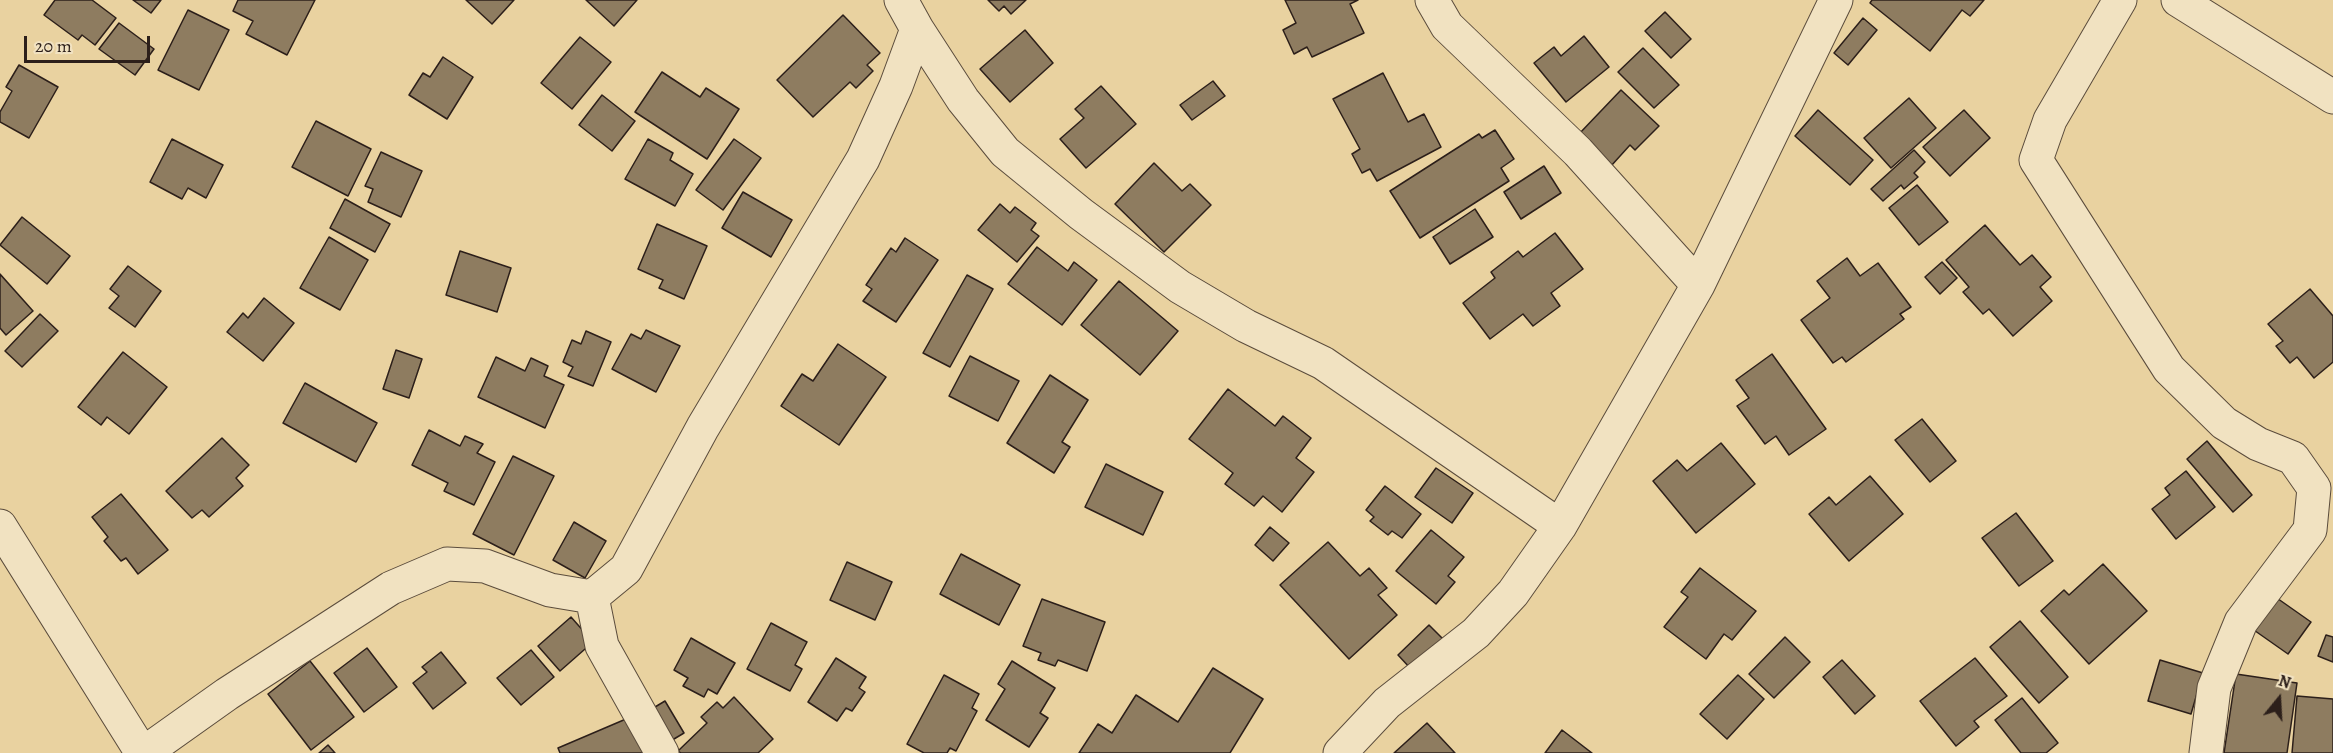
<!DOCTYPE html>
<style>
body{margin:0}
#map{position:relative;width:2333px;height:753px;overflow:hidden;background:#e9d2a0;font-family:Alegreya,serif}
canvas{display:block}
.north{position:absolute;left:2249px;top:669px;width:60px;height:60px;-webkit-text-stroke:4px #f1e2c1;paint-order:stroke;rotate:18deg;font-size:16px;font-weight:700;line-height:24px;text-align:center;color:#2c1f1a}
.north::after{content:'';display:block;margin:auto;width:21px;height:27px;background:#2c1f1a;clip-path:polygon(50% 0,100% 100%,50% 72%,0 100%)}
.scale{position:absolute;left:24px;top:36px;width:126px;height:27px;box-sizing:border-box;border:3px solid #2c1f1a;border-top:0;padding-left:8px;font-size:18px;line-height:21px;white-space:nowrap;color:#2c1f1a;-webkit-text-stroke:4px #f1e2c1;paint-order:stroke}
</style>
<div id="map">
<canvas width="2333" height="753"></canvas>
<div class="north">N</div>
<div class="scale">20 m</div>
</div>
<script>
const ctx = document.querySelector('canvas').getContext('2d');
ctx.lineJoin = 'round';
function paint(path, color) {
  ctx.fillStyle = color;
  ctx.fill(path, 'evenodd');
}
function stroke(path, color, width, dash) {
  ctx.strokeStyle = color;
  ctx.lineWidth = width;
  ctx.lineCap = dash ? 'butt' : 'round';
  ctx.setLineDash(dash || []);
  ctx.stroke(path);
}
const building = new Path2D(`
 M55,0H92L116,18L95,45L82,35L78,40L44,15Z
 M133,0H161L151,13Z
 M238,0H315L287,55L246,34L253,21L233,11Z
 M466,0H514L492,24Z
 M586,0H637L614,26Z
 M988,0H1026L1011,14L1004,6L999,11Z
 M1285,0H1358L1350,4L1364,33L1312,57L1307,47L1294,54L1283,30L1296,23Z
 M1872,0H1984L1970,16L1962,10L1930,51L1870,3Z
 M188,10L229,30L199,90L158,70Z
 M1665,12L1691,39L1671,58L1645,31Z
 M843,15L880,53L867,65L873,71L856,88L850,82L813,117L777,80Z
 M1863,18L1877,30L1848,65L1834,53Z
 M119,23L154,49L135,75L99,49Z
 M1025,30L1053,63L1010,102L980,69Z
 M1584,36L1609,67L1566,102L1534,63L1554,47L1561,56Z
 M580,37L611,62L572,109L541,83Z
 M1643,48L1679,85L1654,108L1618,72Z
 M443,57L473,77L447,119L409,95L423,73L430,77Z
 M19,65L58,87L29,138L0,122V112L12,91L6,87Z
 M662,72L700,97L706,88L739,109L707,159L635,112Z
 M1383,73L1408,122L1424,114L1441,147L1377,181L1370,169L1362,173L1352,154L1360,149L1333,99Z
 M1213,81L1225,96L1192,120L1180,105Z
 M1101,86L1136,124L1086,168L1060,139L1084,118L1075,109Z
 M1621,90L1659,126L1635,150L1630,145L1611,166L1578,135Z
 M602,95L635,121L612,151L579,125Z
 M1909,98L1936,128L1891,168L1864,138Z
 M1818,110L1873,160L1850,185L1795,136Z
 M1964,110L1990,138L1950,176L1923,147Z
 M316,121L371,149L348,196L292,167Z
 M1495,130L1514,159L1501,168L1509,181L1420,238L1390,191L1479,134L1482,138Z
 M172,139L223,165L206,198L188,188L182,199L150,182Z
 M648,139L673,153L670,160L693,174L675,206L625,179Z
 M734,139L761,158L723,210L696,190Z
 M1914,150L1925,162L1914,173L1918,177L1904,189L1901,185L1883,201L1871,189Z
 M381,152L422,171L401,217L368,202L373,189L365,186Z
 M1154,163L1182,191L1190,184L1211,205L1164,252L1115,204Z
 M1544,166L1561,193L1521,219L1504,192Z
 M1917,185L1948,222L1919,245L1889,208Z
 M743,192L792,220L771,257L722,228Z
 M345,199L390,224L375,252L330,228Z
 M1000,204L1010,213L1015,207L1036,223L1031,230L1039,236L1017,262L978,230Z
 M1475,209L1493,237L1450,264L1433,237Z
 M22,217L70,256L47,284L0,245Z
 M657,224L707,246L684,299L659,288L663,280L638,269Z
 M1985,225L2020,265L2032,255L2051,277L2040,287L2052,301L2013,336L1989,309L1983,314L1963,292L1969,287L1946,260Z
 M1555,233L1583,269L1551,293L1560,306L1533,326L1523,314L1490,339L1463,303L1495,278L1491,272L1518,251L1523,257Z
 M329,237L368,260L340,310L300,288Z
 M905,238L938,260L896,322L863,301L872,289L866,285L891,248L896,252Z
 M1037,247L1068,271L1074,262L1097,280L1062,325L1008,284Z
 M460,251L511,268L497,312L446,295Z
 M1847,258L1860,276L1878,263L1911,307L1900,314L1904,319L1846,362L1842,357L1833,363L1801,320L1830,298L1817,281Z
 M1942,262L1957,278L1940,294L1925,277Z
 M128,266L161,291L135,327L109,308L119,296L110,289Z
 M0,274L33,311L6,335L0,328Z
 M967,275L993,289L950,367L923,353Z
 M1119,281L1178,331L1140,375L1081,325Z
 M2310,289L2333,316V362L2314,378L2297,357L2290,363L2276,346L2283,341L2268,324Z
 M264,298L294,323L263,361L227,332L243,313L248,318Z
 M40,314L58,331L22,367L5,351Z
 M646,330L680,346L656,392L612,369L631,334L641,339Z
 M586,331L611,342L593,386L568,376L573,367L563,362L572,340L581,344Z
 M838,344L886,377L839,445L781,406L802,374L813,381Z
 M396,350L422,359L409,398L383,389Z
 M123,352L167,387L129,434L107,417L101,425L78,407Z
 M1772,354L1826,429L1789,455L1776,436L1765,444L1737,406L1749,398L1736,380Z
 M970,356L1019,381L998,421L949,396Z
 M496,357L525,371L531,358L548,366L544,376L564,385L545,428L478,397Z
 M1050,375L1088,400L1062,442L1070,447L1054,473L1007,443Z
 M305,383L377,423L356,462L283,423Z
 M1228,389L1275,426L1283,416L1311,438L1296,458L1314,472L1282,512L1263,496L1254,506L1225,484L1233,473L1189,439Z
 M1922,419L1956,461L1930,482L1895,440Z
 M429,430L460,446L465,436L483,444L477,453L495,462L474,505L444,491L448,483L412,465Z
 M222,438L249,465L236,478L243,486L209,517L202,510L192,518L166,491Z
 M2207,441L2252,495L2233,512L2187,459Z
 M1721,443L1755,484L1696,533L1653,481L1677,460L1687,471Z
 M513,456L554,476L514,555L473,534Z
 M1106,464L1163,492L1143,535L1085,507Z
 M1436,468L1473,493L1452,523L1415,497Z
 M2186,471L2215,507L2176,539L2152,509L2170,495L2165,488Z
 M1870,476L1903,514L1849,561L1809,514L1829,497L1836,505Z
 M1385,486L1421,514L1402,538L1392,531L1388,535L1370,521L1374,517L1366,510Z
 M121,494L168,550L138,574L126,558L121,561L104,541L108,537L92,517Z
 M2016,513L2053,561L2019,586L1982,538Z
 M574,522L606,541L585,578L553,560Z
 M1270,527L1289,543L1273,561L1255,545Z
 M1431,530L1464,557L1448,576L1455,582L1436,604L1396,571Z
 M1328,542L1360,576L1369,568L1387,588L1378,595L1397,615L1349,659L1280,585Z
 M961,554L1020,585L999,625L940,594Z
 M847,562L892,582L875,620L830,600Z
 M2103,564L2147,611L2089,664L2041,611L2064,590L2069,595Z
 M1700,568L1756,611L1732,640L1724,634L1706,659L1664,627L1688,597L1681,592Z
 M2274,596L2311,622L2288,654L2251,628Z
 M1042,599L1105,622L1087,671L1058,660L1055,666L1038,660L1041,653L1023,646Z
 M571,617L593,642L560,671L538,646Z
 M2020,621L2068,677L2039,703L1990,647Z
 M771,623L807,642L795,665L802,669L790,691L747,669Z
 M1429,625L1443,639L1411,669L1398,655Z
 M2326,635L2333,637V662L2318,656Z
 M1785,637L1810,662L1774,698L1749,674Z
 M691,638L735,663L717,694L708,689L704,697L683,686L688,678L674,670Z
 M367,648L397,687L364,712L334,673Z
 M531,650L554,677L521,705L497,678Z
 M441,652L466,683L433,709L413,683L427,672L422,667Z
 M836,658L866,677L859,688L865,692L852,711L846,708L837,721L808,702Z
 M1975,658L2007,696L1974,721L1979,727L1956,746L1920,701Z
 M1842,660L1875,696L1855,714L1823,677Z
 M2160,660L2203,673L2191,714L2148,701Z
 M310,661L354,717L311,750L268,694Z
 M1012,661L1055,688L1040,713L1048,718L1029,747L986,720L1005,689L998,684Z
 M1213,668L1263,699L1230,753H1079L1098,724L1112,733L1136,695L1178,722Z
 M2236,674L2297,683L2287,753H2224Z
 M944,675L979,694L972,708L977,711L956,751L950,748L947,753H924L907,744Z
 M1738,675L1764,699L1727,739L1700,714Z
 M2297,696L2333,699V753H2292Z
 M734,697L773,739L758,753H681L678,751L707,723L701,717L717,702L723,708Z
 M2022,698L2058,743L2046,753H2021L1995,720Z
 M665,701L684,733L664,745L645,713Z
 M633,716L649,753H560L558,748Z
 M1427,723L1455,753H1394Z
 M1562,730L1592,753H1545Z
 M328,745L335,753H319Z`);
const minor = new Path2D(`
 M901,0L917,29L963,100L1005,152L1081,214L1180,287L1246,326L1323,363L1560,526
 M1432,0L1447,26L1578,152L1698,285
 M2120,0L2050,120L2036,160L2169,369L2224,423L2258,444L2293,458L2314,488L2310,530L2241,622L2214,688L2206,753
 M2178,0L2333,97
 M0,526L142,753
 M592,597L602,646L662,753
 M144,753L227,694L391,588L447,564L485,566L550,590L592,597L626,569L703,427L863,159L896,86L917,29
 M1340,753L1387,703L1476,633L1513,593L1560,526L1698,285L1836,0`);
paint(building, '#8e7c60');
stroke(building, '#2c1f1a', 1.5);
stroke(minor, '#5b4c3c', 35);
stroke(minor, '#f1e2c1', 33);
</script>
